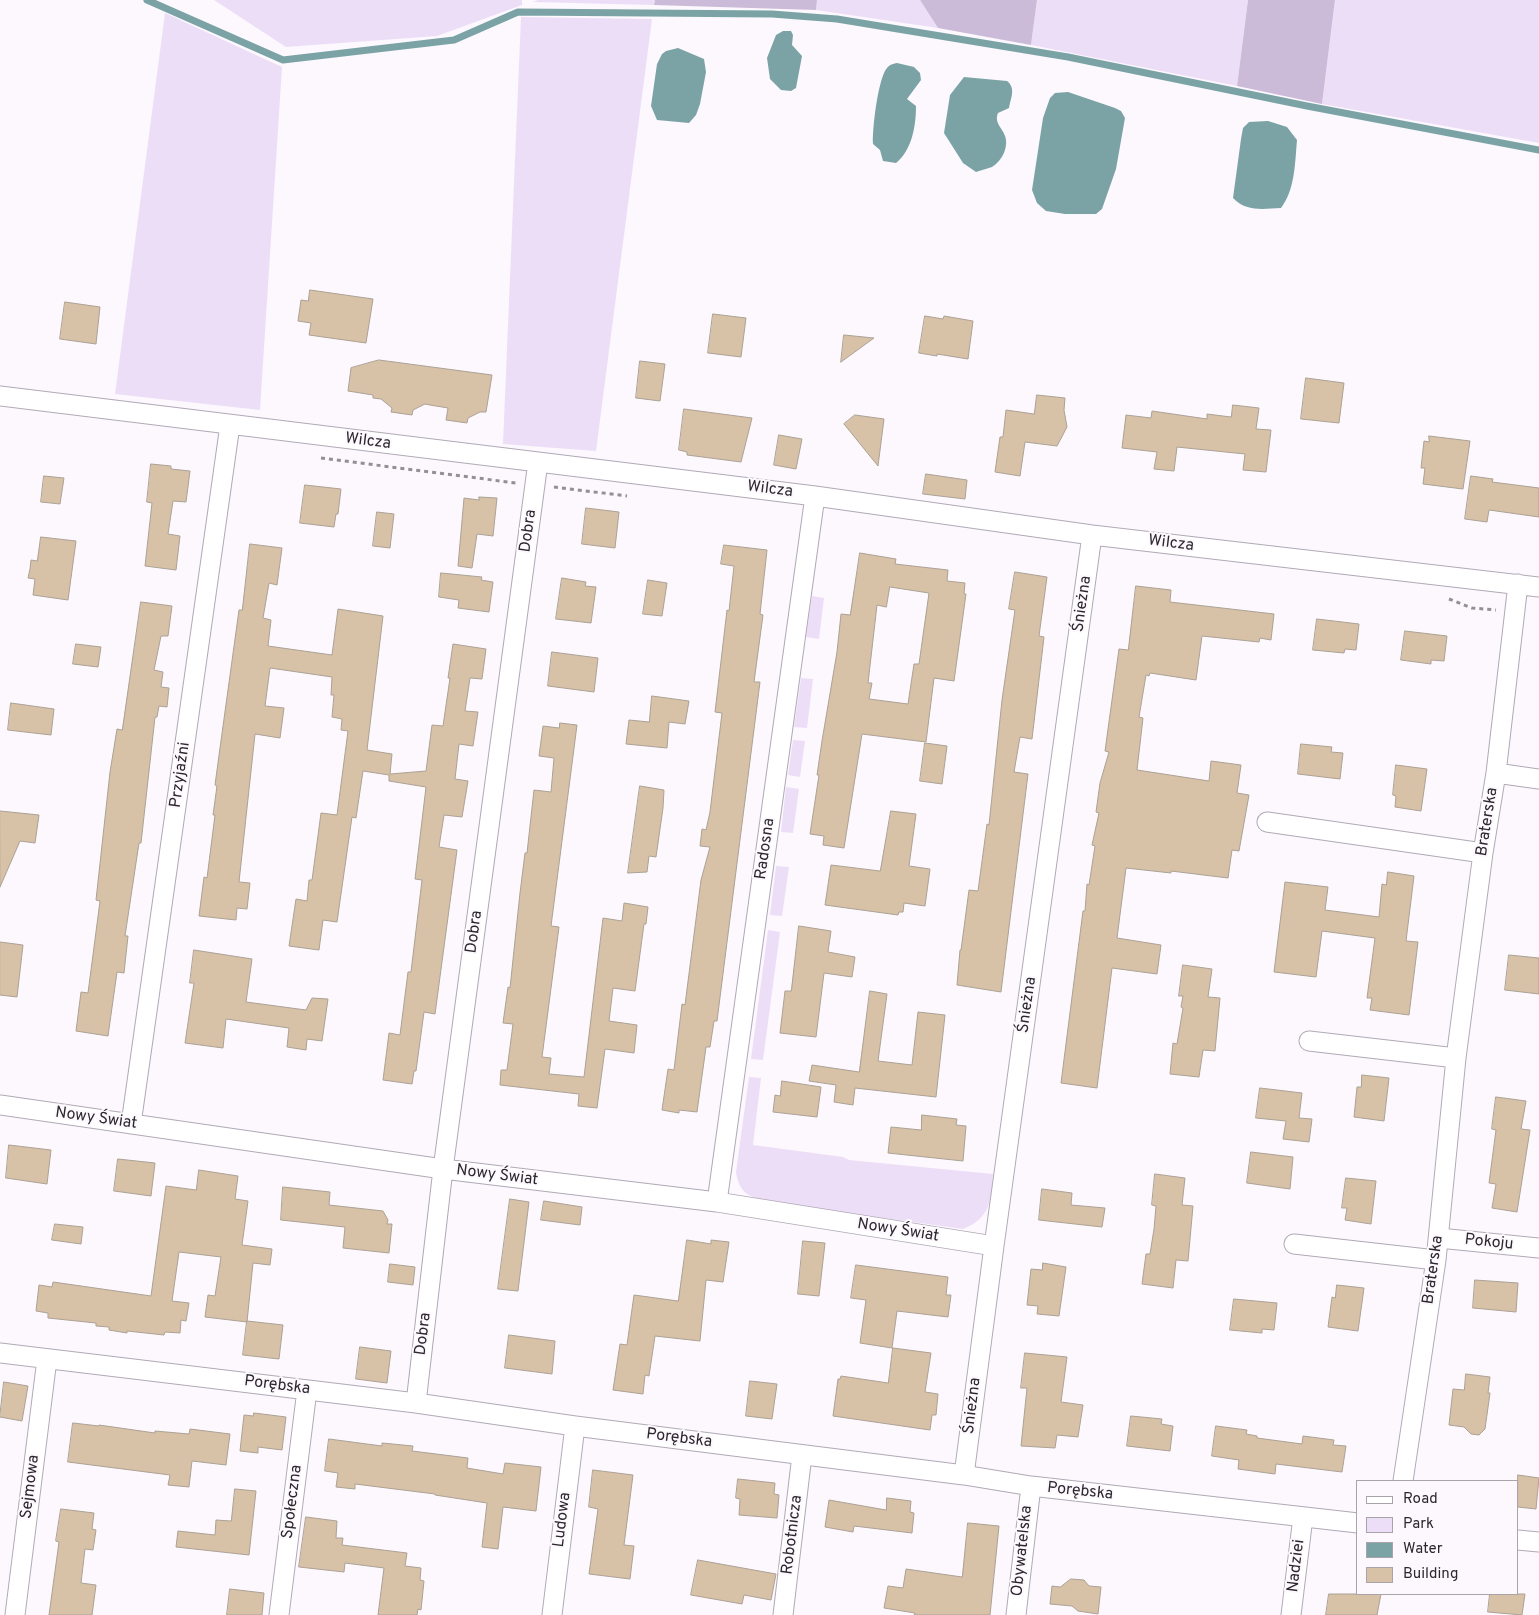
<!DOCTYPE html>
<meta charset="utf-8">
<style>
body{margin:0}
#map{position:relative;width:1539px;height:1615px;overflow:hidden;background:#fcf8fe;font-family:Overpass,sans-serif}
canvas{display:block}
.legend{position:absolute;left:1356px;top:1480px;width:162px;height:115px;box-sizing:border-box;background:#fcf8fe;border:1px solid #a8a4aa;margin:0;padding:6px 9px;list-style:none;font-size:15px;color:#2a272d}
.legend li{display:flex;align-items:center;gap:10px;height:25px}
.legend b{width:25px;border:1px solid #a8a4aa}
</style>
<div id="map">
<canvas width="1539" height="1615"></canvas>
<ul class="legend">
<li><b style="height:6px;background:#fff"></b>Road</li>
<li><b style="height:14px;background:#eddef8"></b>Park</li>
<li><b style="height:14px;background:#7ba3a6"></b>Water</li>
<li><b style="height:14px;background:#d7c1a7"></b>Building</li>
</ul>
</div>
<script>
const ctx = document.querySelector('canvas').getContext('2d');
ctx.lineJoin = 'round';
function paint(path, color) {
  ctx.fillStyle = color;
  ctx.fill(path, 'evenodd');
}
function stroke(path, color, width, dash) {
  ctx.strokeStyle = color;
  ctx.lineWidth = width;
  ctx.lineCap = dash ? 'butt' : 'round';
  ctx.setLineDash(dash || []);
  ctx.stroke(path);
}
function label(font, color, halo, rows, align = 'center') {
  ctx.font = font + ' Overpass,sans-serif';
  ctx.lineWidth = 4;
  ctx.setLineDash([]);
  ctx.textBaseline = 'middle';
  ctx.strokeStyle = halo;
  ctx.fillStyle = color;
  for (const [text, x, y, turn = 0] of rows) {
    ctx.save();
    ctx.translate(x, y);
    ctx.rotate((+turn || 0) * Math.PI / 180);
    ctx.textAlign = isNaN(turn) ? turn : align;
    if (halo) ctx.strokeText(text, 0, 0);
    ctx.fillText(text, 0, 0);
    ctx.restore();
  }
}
const green = new Path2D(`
 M214,0H522V5L437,36L286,47Z
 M538,0H655L654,5L533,2Z
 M817,0H920L938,28L816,10Z
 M1037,0H1248L1237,86L1031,45Z
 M1335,0H1539V143L1322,104Z
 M165,13L282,67L260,410L115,394Z
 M521,17L652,19L596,451L503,444Z
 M812,596L824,598L819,639L806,637Z
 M801,678L813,679L807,728L794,727Z
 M793,740L805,741L800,777L788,775Z
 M786,787L799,789L793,833L781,832Z
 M776,866L789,867L782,916L770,915Z
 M768,930L780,932L763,1060L751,1059Z
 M749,1077L761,1078L753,1145L843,1157L849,1160L993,1174C991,1200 991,1218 963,1229L768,1202C749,1197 739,1193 736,1172Z`);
const forest = new Path2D(`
 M655,0H817L816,10L654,5Z
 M920,0H1037L1031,45L938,28Z
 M1248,0H1335L1322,104L1237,86Z`);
const water = new Path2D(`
 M783,31H791L793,35L792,45L802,56L796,88L791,91L781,90L770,79L767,58L776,35Z
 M678,48L704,59L706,72L700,104L696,115L689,123L657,120L651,106L657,64L662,54L666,51Z
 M897,63L914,67L920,73L921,80L907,99L916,106C916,126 912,150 896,163L883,161L880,150L873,144C872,130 878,78 887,68C890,64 893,64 897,63Z
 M964,77L1007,81C1016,88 1011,97 1009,108L998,113C994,123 1002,127 1005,136C1009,147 1002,161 992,167C987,169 981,170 976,172L963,163L944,133L950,95Z
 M1068,92L1115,108L1121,111L1125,118L1116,169L1102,209L1096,214H1065L1046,211L1037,203L1032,190L1043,118L1050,98L1055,93Z
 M1268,121L1287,127L1297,140C1295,163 1295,190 1281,208C1263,209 1246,212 1233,198L1241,139L1243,128L1249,122Z`);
const stream = new Path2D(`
 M147,0L283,60L454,40L518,12L772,14L837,19L1068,57L1307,106L1539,150`);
const building = new Path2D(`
 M310,290L373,299L366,343L309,335L311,323L298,321L301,300L308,301Z
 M65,302L100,307L96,344L60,339Z
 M713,314L746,318L741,357L708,353Z
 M925,316L943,319L944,316L973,321L968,359L937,354V356L919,353Z
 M844,335L874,338L841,362Z
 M379,360L492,375L486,412H480L468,418L467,423L446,420L448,408L430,405L425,404L413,410L412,415L391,412L392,408L381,399L373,398V395L348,391L351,368Z
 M640,361L665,364L660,401L636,398Z
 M1306,378L1344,383L1339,423L1301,419Z
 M1037,395L1065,398L1064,410L1067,427L1057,446L1025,442L1020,476L995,472L1000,437H1003L1006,410L1034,414Z
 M1233,405L1259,408L1256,429L1271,430L1266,472L1243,470L1245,454L1177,447L1174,471L1154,469L1157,452L1122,448L1126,415L1151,418L1152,411L1207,419V414L1231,417Z
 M684,409L752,418L741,462L687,455V452L679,450Z
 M855,415L884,419L878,466L844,424Z
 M779,435L802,439L796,469L774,465Z
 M1429,436L1470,441L1463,489L1423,484L1425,468H1421L1424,441L1429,442Z
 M151,464L171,466V469L190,471L186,502L173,501L168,534L180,536L176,570L145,566L152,503L147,502Z
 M926,474L967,480L965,499L923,494Z
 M44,476L64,478L60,504L41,502Z
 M1471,476L1493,479L1492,482L1539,488V517L1489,510L1487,522L1465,519Z
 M305,485L341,489L338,514H336L334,527L300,523Z
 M479,497L497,498L493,536L477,534L472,568L458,566L464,498L479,500Z
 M586,508L619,512L615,548L582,544Z
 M377,512L394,514L390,548L373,546Z
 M41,537L76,541L68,600L33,595L35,579L28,578L30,569L31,560L37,561Z
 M250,544L282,548L277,585L269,583L263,618L271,620L268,646L332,655L338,609L383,616L367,750L392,754L390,774L426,771L432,725L443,726L450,678H448L453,644L486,649L482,679L470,678L465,711L478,712L473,746L459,744L455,779L468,781L462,817L444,815L439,847L457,850L435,1014L424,1012L416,1071H414L412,1084L383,1080L389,1033L400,1035L408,972H411L422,880L415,879L426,787L389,781V775L363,771L356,818L352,817L337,922L323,920L319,950L289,946L296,899L307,901L309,880H312L321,813L337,815L348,731L341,730L342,719L332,717L334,695H331L332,677L270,668L265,706L284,708L280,738L255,734L239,882L250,883L247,909L237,908L236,920L199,916L204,877L207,878L215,815H213L217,786L215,785L220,748L239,610H242Z
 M724,545L767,550L760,614L763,615L754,682H760L717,1021H714L710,1047H706L697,1112L679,1110V1113L662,1110L668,1069L674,1070L682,1004L685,1005L701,880L710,847L700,846L702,829L706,830L710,812L722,713L715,712L727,610L729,611L734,566L721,564Z
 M860,553L896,559L895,564L948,570L947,581L965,583L964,594H966L954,681L934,678L926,742L862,734L844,848L823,845L824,836L810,834L819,775H817L822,741L837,652L841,614L850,615ZM890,587L929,593L919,664H914L908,704L869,699L872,683H868L877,605L886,607Z
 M1015,572L1047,577L1039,636L1044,637L1032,739L1020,737L1014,772L1028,774L1001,992L957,985L960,950H961L969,890L978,891L987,824L989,825L1002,700L1015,610L1009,609Z
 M441,573L482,577L481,580L493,582L489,612L458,608L459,600L439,597Z
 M562,578L586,582L585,586L596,587L591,623L556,619Z
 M648,580L667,583L662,616L643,614Z
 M1136,586L1171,590L1170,602L1274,614L1271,640L1260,638L1259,642L1202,636L1196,680L1150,673L1149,676L1146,675L1139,717L1143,718L1137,770L1209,781L1211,761L1241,765L1237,793L1249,795L1239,851L1232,850L1228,878L1171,871V873L1126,868L1117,938L1161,945L1157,974L1112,968L1097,1088L1061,1083L1083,911H1085L1087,884L1089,885L1095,846L1092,845L1099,813L1096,812L1100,783L1109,752L1105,751L1119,649L1128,650Z
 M141,602L172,606L168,636H161L154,670L163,672L161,687L169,688L167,707L159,706L157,717H155L141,843H139L125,936H128L124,973L117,972L108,1036L76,1031L81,992L88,993L100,901L96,900L110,772L117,729L122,730Z
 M1317,619L1359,624L1356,650L1345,649L1344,653L1313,650Z
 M1405,631L1447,636L1444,661L1431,660V664L1401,660Z
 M76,644L101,647L98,667L73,664Z
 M552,652L598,658L594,692L548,686Z
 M652,696L689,701L685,724L669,722L667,748L626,744L629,720L649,722Z
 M11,703L54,709L51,735L8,730Z
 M560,723L577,725L551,926L559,927L542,1057L551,1058L549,1074L584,1077L603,918L622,921L624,903L648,907L646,924H644L635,991L613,988L609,1021L637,1025L634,1053L605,1049L597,1108L578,1106L579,1094L500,1085L501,1070H507L513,1024L503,1023L508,987L510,988L520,893L525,853H527L534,790L551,792L554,758L539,756L543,726L559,728Z
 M925,743L947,746L942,784L920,781Z
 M1301,744L1332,747L1331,752L1343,753L1340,779L1298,774Z
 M1396,765L1427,769L1421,811L1395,807L1396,796L1393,795Z
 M640,786L664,790L663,808L656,857L649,856L647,872L628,873Z
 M0,811L39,815L35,843L20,841L0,887Z
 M891,811L916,814L909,866L930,869L925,906L904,903L903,912H899L898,915L825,905L831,865L880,871Z
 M1388,872L1414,876L1406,941L1418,942L1409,1015L1370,1010L1372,998H1367L1375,938L1322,931L1316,977L1274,972L1285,882L1328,887L1325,910L1379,917L1382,884L1386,885Z
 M799,926L831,931L828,952L855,957L852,977L824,973L816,1037L780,1033L785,991H791Z
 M0,942L23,945L17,997L0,995Z
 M194,950L252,959L246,1002L306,1010L312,998L328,999L322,1041L307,1039L306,1050L287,1047L289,1028L226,1019L223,1048L185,1043L194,983H190Z
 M1509,955L1539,958V994L1505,990Z
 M1183,965L1212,969L1208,997L1220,998L1215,1051L1203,1050L1199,1077L1170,1074L1173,1043L1177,1044L1183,1008L1181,1007L1183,996H1179Z
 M870,991L887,994L878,1061L912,1065L918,1012L945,1015L936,1097L855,1088L853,1105L834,1102L836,1085L809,1081L812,1065L859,1072Z
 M1362,1075L1389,1078L1384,1121L1354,1117L1357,1087H1361Z
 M782,1081L821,1087L817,1117L773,1112L775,1095L780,1096Z
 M1260,1088L1302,1093L1299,1118L1312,1119L1309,1142L1283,1139L1286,1121L1256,1118Z
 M1496,1097L1526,1101L1521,1129L1530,1130L1517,1212L1492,1208L1496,1184L1489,1183L1496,1130L1492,1129Z
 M922,1115L957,1119L956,1125L966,1126L963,1161L888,1153L891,1127L921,1130Z
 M9,1145L51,1150L47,1184L6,1178Z
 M1251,1152L1293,1157L1290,1189L1247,1183Z
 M118,1159L155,1163L151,1196L114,1191Z
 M199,1170L238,1176L235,1199L248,1201L242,1245L272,1249L270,1265L253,1263L247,1322L205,1317L208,1295L215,1296L221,1257L179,1252L172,1301L189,1303L186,1321L181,1320L180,1333L165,1332L164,1335L127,1331V1333L109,1330V1327L96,1326V1323L48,1318V1313L36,1311L39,1285L52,1287L53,1282L151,1296L166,1186L196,1190Z
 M1155,1174L1185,1178L1182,1205L1193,1206L1188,1261L1176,1260L1173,1288L1142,1284L1146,1254H1150L1154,1229L1156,1206L1152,1205Z
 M1346,1178L1376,1181L1371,1224L1345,1220L1347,1208H1342Z
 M283,1187L330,1192L329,1205L383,1211L388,1220L387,1224H392L389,1253L343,1248L345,1227L281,1220Z
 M1042,1189L1072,1193L1071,1205L1105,1208L1102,1227L1039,1220Z
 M510,1199L529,1202L518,1291L498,1289Z
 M544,1201L582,1207L580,1225L541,1220Z
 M55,1224L83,1227L81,1244L52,1240Z
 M687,1240L711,1244V1240L729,1242L723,1282L706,1280L700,1341L655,1336L649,1376L645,1375L643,1394L613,1390L620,1344L627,1345L634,1295L678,1301Z
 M803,1241L825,1243L819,1296L798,1294Z
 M1043,1263L1066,1267L1059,1316L1037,1314L1038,1306L1027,1305L1031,1269L1042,1270Z
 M390,1264L415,1267L413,1285L388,1282Z
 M856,1265L948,1277L946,1295H951L948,1317L897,1311L892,1348L860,1343L866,1300L851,1298Z
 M1475,1280L1518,1283L1516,1312L1473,1308Z
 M1337,1285L1364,1288L1358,1331L1328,1327L1332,1297L1335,1298Z
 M1234,1299L1277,1303L1274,1330L1262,1329V1333L1230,1330Z
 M247,1321L283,1325L279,1359L243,1355Z
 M509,1335L555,1341L552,1374L505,1368Z
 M360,1347L391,1351L387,1383L356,1379Z
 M893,1348L931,1353L925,1392L938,1394L936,1415H932L930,1430L833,1416L838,1379H840L841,1376L888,1383Z
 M1025,1353L1067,1357L1061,1402L1083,1405L1078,1437L1057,1435L1055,1448L1021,1446L1027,1388H1021Z
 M1466,1374L1490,1377L1488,1393H1490L1485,1429L1479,1435L1471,1434L1464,1427L1449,1425L1453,1389L1464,1390Z
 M750,1381L777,1384L772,1419L746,1416Z
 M4,1382L28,1386L22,1421L0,1417Z
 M254,1413L286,1417L282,1450L258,1447V1453L240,1451L244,1415L253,1416Z
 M1131,1416L1162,1419L1161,1424L1173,1426L1170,1451L1127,1446Z
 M73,1423L99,1426V1425L155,1433V1431L189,1434L190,1429L230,1434L226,1465L192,1461L189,1487L168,1485L170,1475L68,1462Z
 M1216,1426L1247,1430L1246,1434L1257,1436V1438L1302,1444L1303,1436L1334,1440L1333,1445L1346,1446L1342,1472L1276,1464L1275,1474L1238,1469L1239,1460L1212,1456Z
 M329,1439L382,1446V1443L413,1446L412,1451L468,1458L467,1468L503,1474L505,1463L541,1467L536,1511L503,1507L498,1549L482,1547L487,1503L435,1495V1494L355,1484V1489L336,1487L338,1473L325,1471Z
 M593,1470L633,1475L624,1545L634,1546L630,1579L589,1574L598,1509L589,1507Z
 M1518,1475L1539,1478L1536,1509L1518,1507Z
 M738,1479L775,1483L774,1494L779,1495L777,1518L739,1515L740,1499L736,1498Z
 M235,1489L256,1491L249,1555L176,1547L178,1531L215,1535L216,1520L231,1521Z
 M887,1498L911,1501L910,1512L914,1513L912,1533L854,1526L853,1532L825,1527L829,1500L886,1510Z
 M61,1509L94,1513L92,1529L96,1530L93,1550L85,1549L81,1583L96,1585L92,1615H49L59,1542L56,1541Z
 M306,1517L337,1521L336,1538H343L342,1545L407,1553L405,1566L421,1568L420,1580L424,1581L421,1610L418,1609L417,1615H378L384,1568L345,1563L344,1572L299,1567Z
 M968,1523L999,1526L990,1615H914L915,1613L884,1608L888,1586L903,1588L906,1569L962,1577Z
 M698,1560L776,1574L771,1600L744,1595L742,1604L691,1595Z
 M1071,1579L1084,1580L1089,1586L1101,1587L1098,1614L1078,1611L1072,1606L1050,1604L1052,1586L1060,1587Z
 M230,1589L264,1593L262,1615H227Z
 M1329,1594H1381L1377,1615H1326Z
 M1490,1594H1525L1522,1615L1488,1612Z`);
const path = new Path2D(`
 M321,458L516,483
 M554,487L627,496
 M1449,599L1472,608L1496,610`);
const minor = new Path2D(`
 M0,396L815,496L1092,535L1539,587
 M1496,773L1539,779
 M1267,822L1483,853
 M1309,1041L1456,1058
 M0,1105L443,1169L717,1202L994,1246
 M131,1124L230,425
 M717,1202L815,496
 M1439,1238L1539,1248
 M1294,1244L1436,1260
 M0,1353L416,1403L575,1426L964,1475L1031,1486L1358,1523
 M416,1403L443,1169L538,462
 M964,1475L994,1246L1092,535
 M1403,1481L1436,1260L1456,1058L1483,853L1496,773L1518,584
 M1518,1540L1539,1542
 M15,1615L47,1359
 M279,1615L307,1390
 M552,1615L575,1426
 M783,1615L802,1455
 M1016,1615L1031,1486
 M1291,1615L1303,1517`);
const streetNames = [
 ["Wilcza",368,442,7],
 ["Wilcza",770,490,7],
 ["Dobra",529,531,-82],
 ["Wilcza",1171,544,7],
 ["Śnieżna",1083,604,-82],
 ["Przyjaźni",181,775,-82],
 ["Braterska",1488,822,-81],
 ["Radosna",766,849,-82],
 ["Dobra",475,932,-82],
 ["Śnieżna",1028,1005,-82],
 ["Nowy Świat",96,1119,8],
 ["Nowy Świat",497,1176,7],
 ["Nowy Świat",898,1231,9],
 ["Pokoju",1489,1243,6],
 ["Braterska",1434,1270,-82],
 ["Dobra",424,1334,-83],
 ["Porębska",277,1386,7],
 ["Śnieżna",973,1406,-83],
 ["Porębska",679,1439,7],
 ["Sejmowa",31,1487,-83],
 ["Porębska",1080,1492,6],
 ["Społeczna",293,1502,-83],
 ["Ludowa",563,1520,-83],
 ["Robotnicza",793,1535,-83],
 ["Obywatelska",1023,1551,-84],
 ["Nadziei",1297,1566,-83]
];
paint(green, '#eddef8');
paint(forest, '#ccbbd8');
paint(water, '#7ba3a6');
stroke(stream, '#7ba3a6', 7);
paint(building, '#d7c1a7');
stroke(building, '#aca195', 1);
stroke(minor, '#b1a9b7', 21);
stroke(path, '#928f95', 3, [4, 4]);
stroke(minor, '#fff', 19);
label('16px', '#2a272d', '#fcf8fe', streetNames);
</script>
